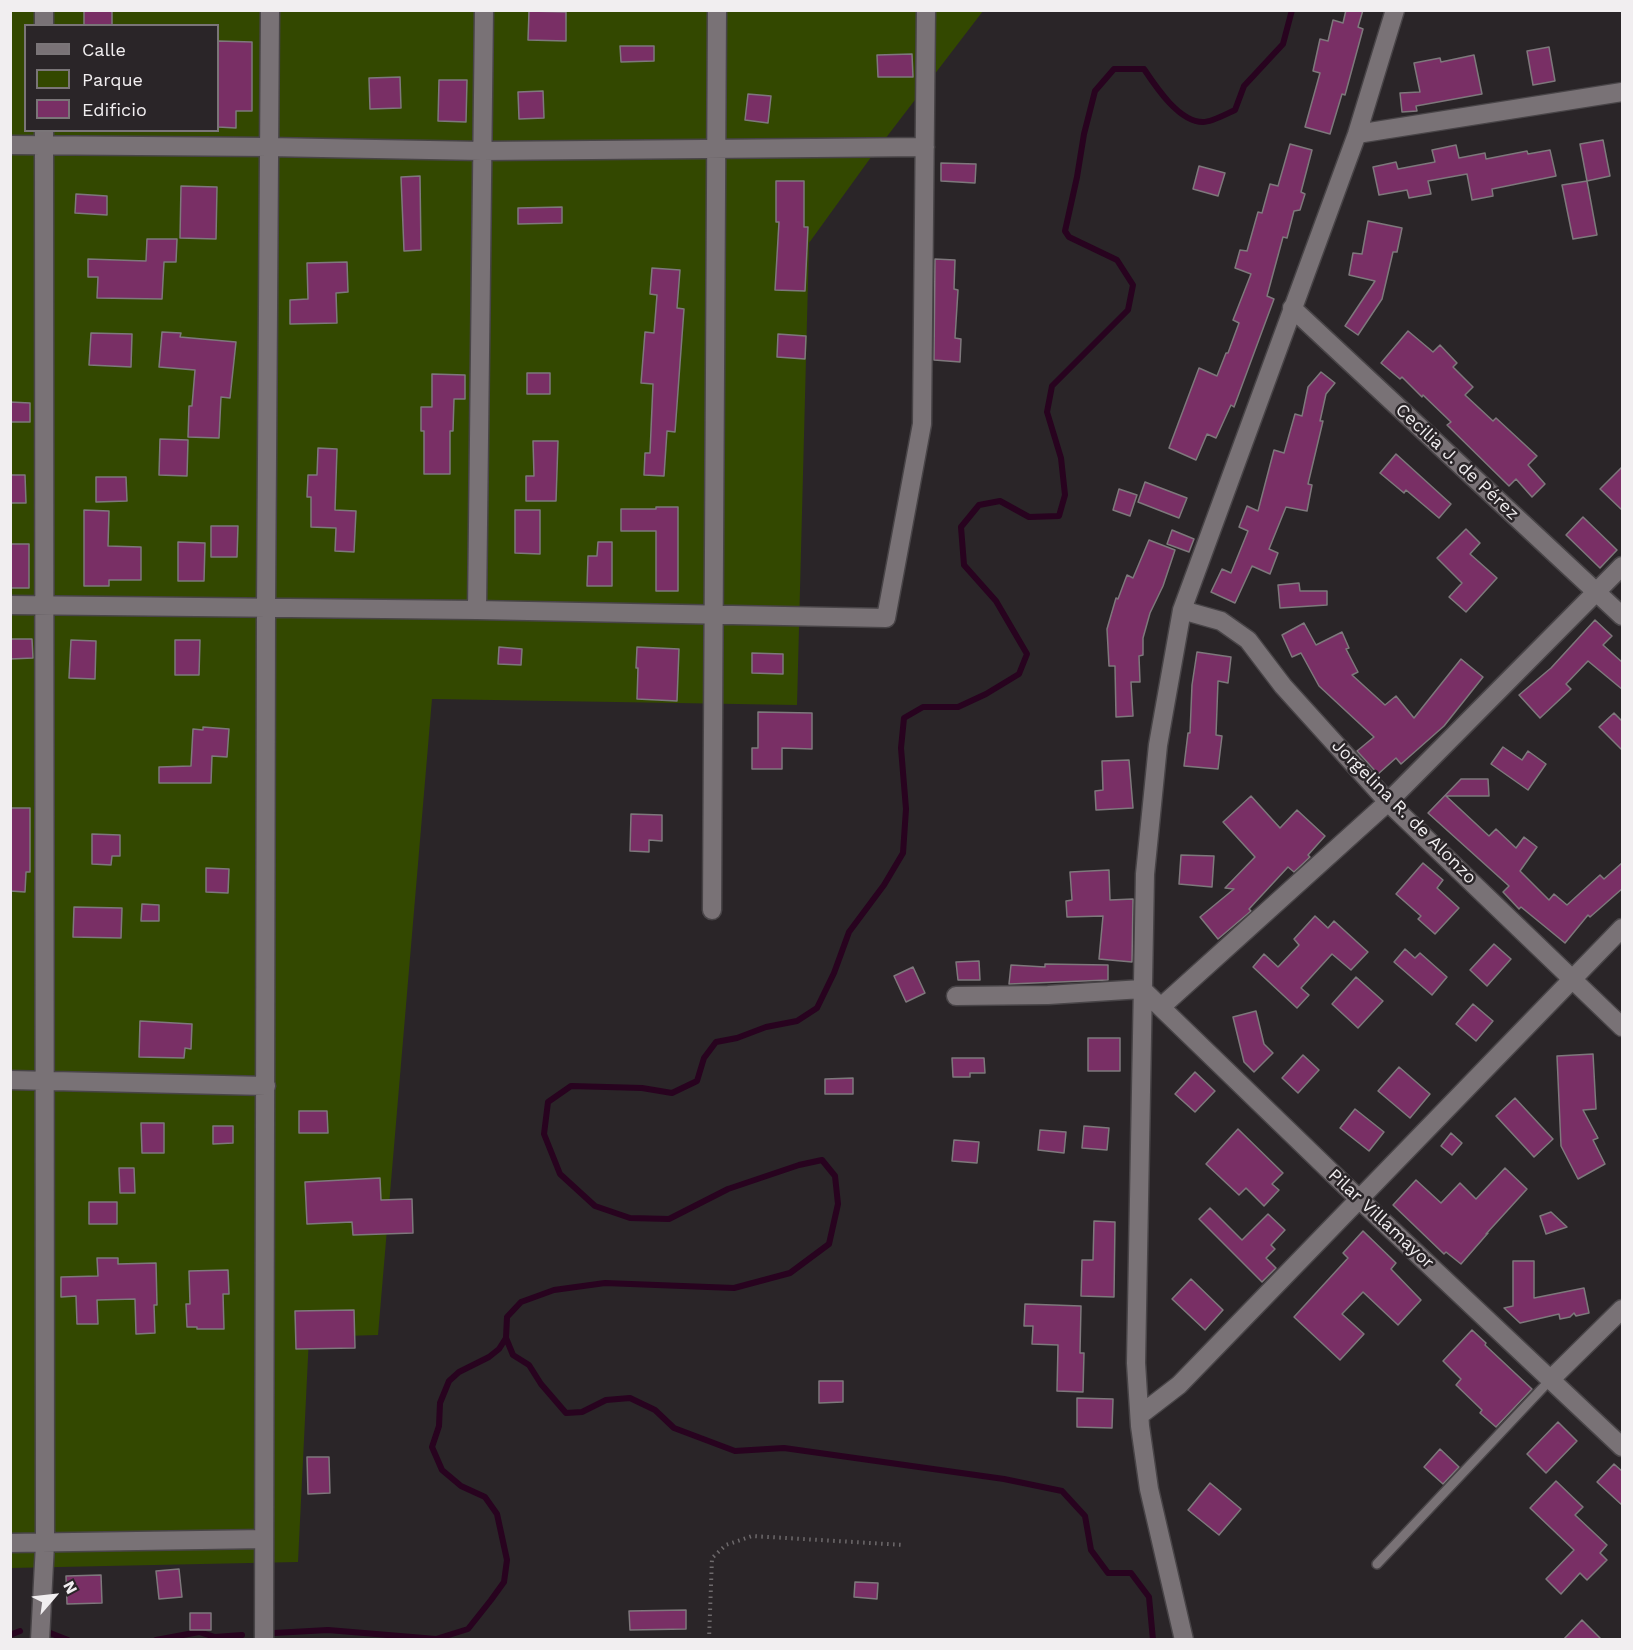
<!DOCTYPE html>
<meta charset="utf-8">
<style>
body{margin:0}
#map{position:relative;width:1633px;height:1650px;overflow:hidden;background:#2a2528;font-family:"Work Sans",sans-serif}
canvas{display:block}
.frame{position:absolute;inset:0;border:12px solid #f1eef0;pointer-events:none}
.legend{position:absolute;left:24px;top:24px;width:195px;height:108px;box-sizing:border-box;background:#2a2528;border:2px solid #7a7578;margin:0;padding:8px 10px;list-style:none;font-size:18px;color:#f1eef0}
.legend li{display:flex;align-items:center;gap:12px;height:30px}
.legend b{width:30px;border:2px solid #7a7578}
.north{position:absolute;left:24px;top:1566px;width:60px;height:60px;-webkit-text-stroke:4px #2a2528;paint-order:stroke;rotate:62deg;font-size:16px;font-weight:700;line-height:24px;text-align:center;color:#f1eef0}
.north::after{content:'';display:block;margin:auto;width:21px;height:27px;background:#f1eef0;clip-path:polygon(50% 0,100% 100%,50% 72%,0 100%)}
</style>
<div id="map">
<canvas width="1633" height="1650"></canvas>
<div class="frame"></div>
<ul class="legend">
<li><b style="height:8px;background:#797276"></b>Calle</li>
<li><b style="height:16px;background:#334800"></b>Parque</li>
<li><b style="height:16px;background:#792f65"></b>Edificio</li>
</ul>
<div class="north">N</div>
</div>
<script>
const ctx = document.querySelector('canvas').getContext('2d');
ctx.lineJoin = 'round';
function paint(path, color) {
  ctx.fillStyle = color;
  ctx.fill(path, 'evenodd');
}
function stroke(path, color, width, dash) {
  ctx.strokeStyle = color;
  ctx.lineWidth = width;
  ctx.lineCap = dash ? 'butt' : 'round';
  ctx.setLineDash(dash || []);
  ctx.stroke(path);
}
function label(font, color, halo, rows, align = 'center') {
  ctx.font = font + ' "Work Sans",sans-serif';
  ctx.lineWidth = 5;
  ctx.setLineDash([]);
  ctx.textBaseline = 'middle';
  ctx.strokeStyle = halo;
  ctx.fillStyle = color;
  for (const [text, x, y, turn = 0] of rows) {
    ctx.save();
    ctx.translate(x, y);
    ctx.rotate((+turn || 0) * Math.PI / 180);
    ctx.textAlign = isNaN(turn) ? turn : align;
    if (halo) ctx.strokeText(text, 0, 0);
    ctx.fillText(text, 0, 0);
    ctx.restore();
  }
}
const green = new Path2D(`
 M10,11H983L869,160L809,243L797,705L432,699L378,1335L309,1337L298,1562L11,1568ZM26,26H218V130H26Z`);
const stream = new Path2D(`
 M45,1631L68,1640
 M274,1633L328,1630L436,1639L468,1629L491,1600L504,1582L507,1560L497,1514L485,1497L461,1486L442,1470L432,1447L439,1426L440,1403L449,1381L459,1372L489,1357L499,1349L506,1338
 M10,1635L20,1631
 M156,1640L199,1632L215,1637L242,1635
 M1153,1640L1149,1597L1131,1573H1108L1091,1550L1085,1516L1062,1491L1004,1479L784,1448L735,1451L674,1428L655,1410L630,1398L606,1400L582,1412L566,1413L541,1384L529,1365L513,1355L506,1338L507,1317L521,1302L554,1290L605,1283L734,1288L790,1273L829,1244L838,1204L835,1176L822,1160L799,1165L728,1189L669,1219L630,1218L595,1206L560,1174L544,1134L548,1102L571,1086L642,1088L672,1093L697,1081L704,1058L716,1042L737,1038L766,1027L797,1021L817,1008L834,973L849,932L884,885L903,853L906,809L901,748L904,718L923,707H958L986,694L1019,674L1027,654L996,601L964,565L961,527L979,505L1000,501L1029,517L1059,516L1065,495L1061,458L1047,412L1052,386L1128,310L1133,285L1117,260L1069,237L1065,231L1077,177L1084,134L1095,91L1114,69H1144C1156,87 1179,122 1203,122C1212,122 1226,114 1235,110L1244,86L1283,44L1292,10`);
const building = new Path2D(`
 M84,10H112V26H84Z
 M1346,10H1363L1358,27L1363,29L1345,95L1342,94L1330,134L1305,127L1320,73L1313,71L1320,39L1328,41L1333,20L1343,23Z
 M529,11L566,12V41L528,40Z
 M218,41L252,42V111H236V128L218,127Z
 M620,46H654V61L621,62Z
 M1549,47L1555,81L1533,85L1527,51Z
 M912,54L913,77H878L877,55Z
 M1474,55L1482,94L1416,106L1417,111L1402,112L1400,93L1420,92L1414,63L1440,58L1441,62Z
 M400,77L401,108L370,109L369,78Z
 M439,80H467L466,122L438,121Z
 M543,91L544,118L519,119L518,92Z
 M748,94L771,96L768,123L745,120Z
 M1603,140L1610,176L1587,181L1580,144Z
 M1290,144L1312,150L1301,192L1305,194L1300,210L1294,211L1287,238L1283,237L1267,296L1274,299L1234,407L1231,405L1216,438L1207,434L1196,460L1169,448L1199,368L1217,376L1226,353H1228L1239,323L1233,320L1251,274L1235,268L1240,250L1247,251L1258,212L1262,213L1270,184L1278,186Z
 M1456,145L1459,158L1485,153L1486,159L1527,151L1528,154L1550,150L1556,176L1492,189L1493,196L1472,200L1467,174L1428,181L1431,194L1409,198L1407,190L1379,195L1373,167L1396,162L1398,169L1435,162L1432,150Z
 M941,163L976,164L975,183L941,181Z
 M1199,166L1225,173L1218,196L1193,189Z
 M420,176L421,250L404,251L401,177Z
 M776,181H804V227H808L805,291L775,290L779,222H776Z
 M1587,181L1597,235L1573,239L1562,185Z
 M181,186L217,187L216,239L180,238Z
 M76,194L107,196V215L75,213Z
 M562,207V223L518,224V208Z
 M1368,221L1402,228L1397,252H1393L1382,299L1358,335L1345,326L1375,281L1349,275L1353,253L1362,254Z
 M147,239H177L176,262H164L162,299L97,298L98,277H88V259L146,261Z
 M935,259L955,260L954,289L958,290L955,338L961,339L960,362L934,360Z
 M347,262L348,292L336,293L337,323L290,324V300L308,299L307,263Z
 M652,268L680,270L677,308L684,309L675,432L667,431L664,476L644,475L645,453H650L653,384L641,383L645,332L654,333L657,295L650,294Z
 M1408,331L1433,352L1440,345L1457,363L1453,367L1473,387L1465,395L1493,421L1496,418L1537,456L1528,465L1545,484L1532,497L1516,479L1509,486L1447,425L1451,422L1423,395L1422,397L1402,377L1400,379L1381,363Z
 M162,332L181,333L180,337L236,342L230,398L221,397L219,438L188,437L189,406H192L195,370L159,367Z
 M91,333L132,334L131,367L89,365Z
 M778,334L806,336L805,359L777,357Z
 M1321,372L1335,383L1326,394L1320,421H1323L1308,484L1312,485L1307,511L1286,507L1269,549L1278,553L1270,574L1252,566L1235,603L1211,592L1222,569L1231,573L1248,531L1239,527L1247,506L1258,511L1274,450L1284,453L1295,414L1302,416L1308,387Z
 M527,373H550V394H527Z
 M432,374L465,375V399H454L453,431H450V474H424V431H421V407H432Z
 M10,402L30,403V422H10Z
 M160,439L188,440L187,476L159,475Z
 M533,441H558L556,501H526V476H534Z
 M318,448L337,449L335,510L356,511L354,552L335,551L336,528L311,527V497H307L308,475H317Z
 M1396,454L1451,504L1439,518L1406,490L1404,493L1380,473Z
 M1623,466V511L1600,489Z
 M10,475H25L26,503H10Z
 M96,477H126L127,501L96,502Z
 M1145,482L1187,498L1179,518L1138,502Z
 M1119,489L1137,495L1130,516L1113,510Z
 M656,507H678V591H656V531H621V509H656Z
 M84,510L109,511L108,546L141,547V580H109V586H84Z
 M515,510H540V554L515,553Z
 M1583,517L1617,550L1600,568L1566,535Z
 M211,526H238L237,557H211Z
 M1466,529L1480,543L1470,554L1497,578L1466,612L1449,597L1462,583L1437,558Z
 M1172,530L1194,539L1189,552L1167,544Z
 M1149,540L1175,550L1163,586L1150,613L1143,638V655L1139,656L1140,682H1131L1133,716L1116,717L1115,666H1109L1107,629L1116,598L1118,599L1127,575L1133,578Z
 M178,542L205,543L204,581H178Z
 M598,542H612V586H587L588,556H597Z
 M10,544H29V588H10Z
 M1299,583L1300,591H1327V605L1280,608L1278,585Z
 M1595,620L1612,636L1603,645L1623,663V690L1588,661L1566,684L1571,689L1540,718L1519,695L1551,668Z
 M1304,623L1316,645L1342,632L1349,648L1346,649L1358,672L1352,675L1385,705L1396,696L1414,718L1461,659L1483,677L1444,726L1401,764L1396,758L1378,774L1357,751L1374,737L1319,686L1301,653L1292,657L1282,635Z
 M10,639H32L33,658L10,659Z
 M71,640L96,641L95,679L69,678Z
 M175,640H200L199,675H175Z
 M499,647L522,649L521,665L498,664Z
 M637,647L679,649L677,701L637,699L638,668H636Z
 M1197,652L1231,657L1228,683L1218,681L1216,735L1222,736L1218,769L1184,766L1188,733H1190L1192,685Z
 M752,653L783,654V674L752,673Z
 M758,712L812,713V749L782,748V769H752V748H758Z
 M1614,713L1623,722V751L1599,727Z
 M203,727L229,729L227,757L212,756L211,783H159V767L191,766L193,729L203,730Z
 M1503,747L1522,760L1528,751L1546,764L1528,790L1491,764Z
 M1129,760L1133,808L1096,810L1095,791L1103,790L1102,761Z
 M1461,779H1488L1489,796H1446L1489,836L1496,829L1516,848L1524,837L1537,847L1520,871L1549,900L1554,894L1567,905L1600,875L1604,879L1623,862V888L1590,917L1588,915L1565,943L1521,907L1519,909L1503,892L1509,886L1428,813Z
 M1251,796L1280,828L1297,810L1325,836L1308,855L1310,857L1294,872L1288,867L1249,909L1251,911L1218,939L1200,917L1234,889L1225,888L1255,857L1223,822Z
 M10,808H30V872H26L25,892L10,891Z
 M631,814L662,815V841L649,840V852L630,851Z
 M92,834L120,835V856H112L111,865L92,864Z
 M1181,855L1214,856L1212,887L1179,884Z
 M1423,863L1443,880L1437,888L1459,908L1435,934L1418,919L1421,916L1396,894Z
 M206,868L229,869L228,893L206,892Z
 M1109,870L1110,900L1133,899L1132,962L1099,959L1103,916L1067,917L1066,901L1072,900L1070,872Z
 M142,904L159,905V921H141Z
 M74,907L122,908L121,938L73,937Z
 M1315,916L1328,928L1334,921L1368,952L1351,970L1332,954L1301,988L1309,995L1297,1008L1253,967L1264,954L1278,967L1299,945L1294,939Z
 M1494,944L1511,959L1487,986L1470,970Z
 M1405,949L1415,958L1420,953L1447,977L1432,995L1394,962Z
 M979,961L980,980H958L956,962Z
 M1045,964L1108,965V980L1009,984L1011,965L1045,967Z
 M913,967L925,993L906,1002L894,976Z
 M1356,977L1383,1001L1358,1028L1332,1004Z
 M1473,1004L1493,1021L1476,1041L1456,1024Z
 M1256,1011L1264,1044L1273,1053L1254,1072L1244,1062L1233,1017Z
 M140,1021L192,1024L191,1049L185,1048L184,1058L139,1057Z
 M1088,1038H1120V1071H1088Z
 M1593,1054L1596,1109L1583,1110L1598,1138L1593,1140L1605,1164L1578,1179L1561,1146L1557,1056Z
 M1303,1055L1319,1070L1298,1093L1282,1078Z
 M952,1058H984L985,1073H970V1077H953Z
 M1399,1067L1430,1094L1410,1118L1378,1091Z
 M1195,1072L1215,1091L1195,1112L1175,1094Z
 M853,1078V1094H825V1079Z
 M1515,1098L1553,1139L1534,1157L1496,1116Z
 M1355,1109L1384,1132L1369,1151L1340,1128Z
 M299,1111H327L328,1133H299Z
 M141,1123H164V1153H142Z
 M213,1126H233V1143L213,1144Z
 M1084,1126L1109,1128L1107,1150L1082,1148Z
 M1238,1129L1283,1173L1272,1184L1279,1190L1264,1206L1246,1188L1239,1195L1206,1164Z
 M1040,1130L1066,1132L1064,1153L1038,1150Z
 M1451,1133L1462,1143L1452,1155L1441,1146Z
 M954,1140L979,1142L977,1163L952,1161Z
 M119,1168H134L135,1193H120Z
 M1505,1168L1527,1189L1486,1234L1488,1233L1461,1264L1446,1252L1444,1254L1393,1205L1416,1180L1441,1203L1460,1183L1476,1199Z
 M380,1178L381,1200L412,1199L413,1233L353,1235L352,1222L307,1224L305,1182Z
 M89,1202H117V1224H89Z
 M1210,1208L1242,1240L1268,1214L1285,1230L1271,1245L1275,1249L1266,1258L1276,1268L1262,1282L1199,1219Z
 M1551,1212L1567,1227L1546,1234L1540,1216Z
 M1094,1221L1115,1222L1114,1297L1081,1296L1082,1260H1093Z
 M1363,1231L1396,1263L1391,1269L1421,1300L1398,1325L1363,1292L1342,1314L1364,1334L1340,1360L1294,1317L1348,1258L1343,1253Z
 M97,1258H118V1264L156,1263L157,1305H154L155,1333L136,1334L135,1299L97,1300L98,1324H77L76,1296L61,1297V1277L98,1276Z
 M1513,1261H1534V1298L1584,1288L1589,1313L1576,1316L1574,1313L1570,1317L1560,1319L1559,1314L1520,1323L1504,1308L1513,1306Z
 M228,1270L229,1294H223L224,1329H197V1327H187L186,1304H190L189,1271Z
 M1191,1279L1223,1310L1205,1330L1172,1299Z
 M1025,1304L1081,1306L1080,1353H1084L1083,1392L1057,1391L1058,1345L1032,1344L1033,1326H1024Z
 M354,1310L355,1348L296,1349L295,1311Z
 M1472,1330L1486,1343L1485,1345L1532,1389L1496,1427L1480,1413L1482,1410L1456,1385L1461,1379L1443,1361Z
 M819,1381H843V1402L819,1403Z
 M1077,1398L1113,1399L1112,1428L1077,1427Z
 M1558,1422L1577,1441L1546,1473L1527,1454Z
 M1440,1449L1459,1467L1443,1484L1424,1467Z
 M307,1457H329L330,1493L308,1494Z
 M1614,1464L1623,1472V1506L1597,1482Z
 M1556,1481L1583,1507L1575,1515L1607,1545L1600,1553L1607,1560L1587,1580L1580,1573L1561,1594L1546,1579L1574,1550L1530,1508Z
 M1210,1483L1241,1509L1219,1535L1188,1510Z
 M179,1569L182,1597L159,1599L156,1571Z
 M101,1575L102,1603L67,1604L66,1576Z
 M855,1582L878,1583L877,1599L854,1597Z
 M686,1610V1629L630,1630L629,1611Z
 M190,1613H211V1630H190Z
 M1582,1620L1602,1640H1563Z`);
const path = new Path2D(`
 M709,1640L712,1558L726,1545L752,1536L904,1545`);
const service = new Path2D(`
 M1377,1564L1551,1379`);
const minor = new Path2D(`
 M44,26V10
 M1357,134L1622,92
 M10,145L269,147L482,151L925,147
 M1292,308L1622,616
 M10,605L477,610L886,618L922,424L926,10
 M477,610L484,10
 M1182,610L1221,621L1248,640L1283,686L1388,802L1622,1027
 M712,910L717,10
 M1142,989L1359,1199L1622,1447
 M956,996L1048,995L1142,989
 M1161,1007L1388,802L1622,566
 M10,1080L266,1086
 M1551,1379L1622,1309
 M1140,1415L1179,1385L1622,928
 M10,1543L264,1539
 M40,1640L45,1544L44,130
 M264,1640L266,607L270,10
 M1184,1640L1149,1489L1140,1426L1136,1363L1145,874L1158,745L1182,610L1357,134L1395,10`);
const streetNames = [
 ["Cecilia J. de Pérez",1457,462,43],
 ["Jorgelina R. de Alonzo",1404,812,45],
 ["Pilar Villamayor",1381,1219,43]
];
paint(green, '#334800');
stroke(stream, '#28031f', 6);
paint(building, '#792f65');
stroke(building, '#7e787c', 1.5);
stroke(service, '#484447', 12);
stroke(minor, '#484447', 21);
stroke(path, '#6e6a6c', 4, [1.5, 4.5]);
stroke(service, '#797276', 9);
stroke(minor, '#797276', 18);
label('18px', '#f1eef0', '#2a2528', streetNames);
</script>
